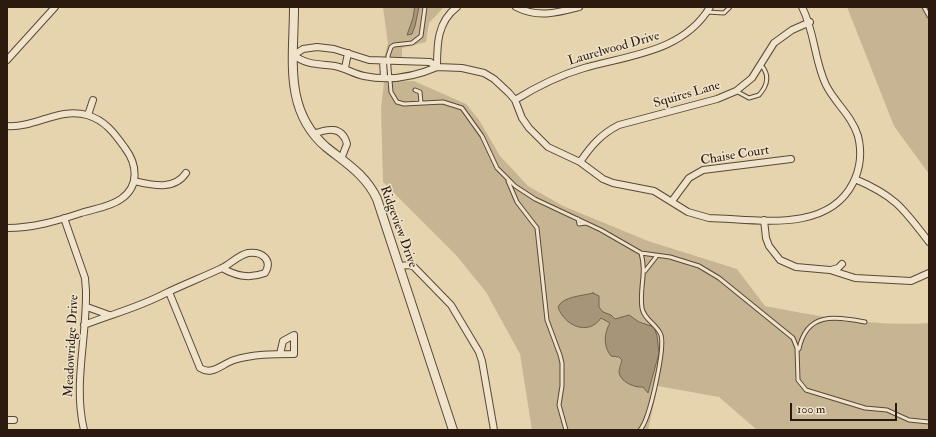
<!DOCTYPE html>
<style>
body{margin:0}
#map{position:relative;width:936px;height:437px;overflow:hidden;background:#e6d4af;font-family:"IM FELL Double Pica",serif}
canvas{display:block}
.frame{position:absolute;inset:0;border:8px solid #2b1a0d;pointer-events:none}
.scale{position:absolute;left:790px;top:403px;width:107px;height:18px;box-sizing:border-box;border:2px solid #2b1a0d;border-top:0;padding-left:5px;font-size:12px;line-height:14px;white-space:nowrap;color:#2b1a0d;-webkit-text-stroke:3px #efe3cb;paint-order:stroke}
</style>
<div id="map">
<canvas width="936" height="437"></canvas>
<div class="frame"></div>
<div class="scale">100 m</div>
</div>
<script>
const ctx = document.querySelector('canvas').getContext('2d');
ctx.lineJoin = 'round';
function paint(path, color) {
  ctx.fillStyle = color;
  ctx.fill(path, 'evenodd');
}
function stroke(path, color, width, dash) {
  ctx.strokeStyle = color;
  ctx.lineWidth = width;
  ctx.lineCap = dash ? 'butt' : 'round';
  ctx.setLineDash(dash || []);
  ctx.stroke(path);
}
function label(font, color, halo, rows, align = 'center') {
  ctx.font = font + ' "IM FELL Double Pica",serif';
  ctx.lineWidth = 3;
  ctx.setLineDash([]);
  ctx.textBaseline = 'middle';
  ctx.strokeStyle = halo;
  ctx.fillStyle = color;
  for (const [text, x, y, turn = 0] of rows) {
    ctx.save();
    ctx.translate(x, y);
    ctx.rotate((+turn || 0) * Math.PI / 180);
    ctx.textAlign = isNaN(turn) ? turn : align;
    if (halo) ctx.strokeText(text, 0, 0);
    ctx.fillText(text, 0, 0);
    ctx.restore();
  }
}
const green = new Path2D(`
 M383,7H444L429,23L426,42L402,48V57L384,58L388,44Z
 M847,7H929V174L894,126Z
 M414,81L466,104L479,120L500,156L528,186L563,206L648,241L737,269L765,306C818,316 874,327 929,323V430H757L719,397L658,386L648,430H532L520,354L486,292L456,255L383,182L381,108L384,82Z`);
const water = new Path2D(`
 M415,7H419L415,26L412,34L407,35L413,18Z
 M593,293L599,296V307L603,312L611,315L615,319L629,315L639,322L654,327L657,336L659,353L648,393L643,387C635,388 620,382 619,372C619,369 621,364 622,360L619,357L611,356C603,346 604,333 610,323L601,318C588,337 564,325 558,307C563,296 583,296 593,293Z`);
const service = new Path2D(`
 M425,7L421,36L412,43L394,45L391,47L388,56L391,92L397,102L404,104L443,102L462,108L482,136L497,168L515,186L535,199L601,230L641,253L670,257L699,266L719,278L793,338L797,348L798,380L806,390L865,408L887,410L909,420L929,422
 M924,7L929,16
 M707,12L724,13L730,7
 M415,90L420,92L421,103
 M736,91L749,98L759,95C768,85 770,75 761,65
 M508,181L517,202L537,228L547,320L560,355L562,363V386L559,405L566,430
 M578,219L579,224L586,223
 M645,271L656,257
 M799,349C807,311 835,317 865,322
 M640,430C650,419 665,349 661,335C657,324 644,320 642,308C639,289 647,273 641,253`);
const minor = new Path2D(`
 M457,7C437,22 437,45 437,67L462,68L484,73L494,79L509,93L515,100L522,118L529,128L548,147L580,162L603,179L613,183L654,191L688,212L709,218C756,219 827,234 853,183C860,169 862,152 858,136C852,116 835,103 826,85C814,60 815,32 802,7
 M516,7C538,18 556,13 579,7
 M317,47L334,49L369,60L430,62L437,67C414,77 388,81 364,76C354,74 345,68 335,66C321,64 305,65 294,55L303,49Z
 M7,60L55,7
 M383,61L384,77
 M345,68L348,53
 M515,100C536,87 560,75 584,68C630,55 683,52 710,7
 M88,115L93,100
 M7,126C35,128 59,107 87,115C105,120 115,134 125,148C137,164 140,186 121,199C110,207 94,209 81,213C57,221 33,228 7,228
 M313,134C327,129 342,125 347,144L341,159
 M580,162C591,146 601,134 619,125L717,99L736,91L752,78L774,43L792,30L810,22
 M855,179C895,196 903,208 929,242
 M134,181C152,185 174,191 186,173
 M672,201L689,178L703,170L791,159
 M64,218L85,278L86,291C87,337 73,385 84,430
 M764,220L766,238L769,246L780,260L796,267L830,270L855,278L911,281L929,273
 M399,266L410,265L414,267L451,305L479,352L482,361L494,430
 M831,270L838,268L842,264
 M169,292L200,368C212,376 222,364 234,360C253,354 274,354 294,354V335L283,341L280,354
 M87,307L109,315
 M84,325C112,314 140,307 166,293C185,284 203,277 222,268C230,264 239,255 248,253C262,251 273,260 265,273C249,279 236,276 222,268
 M7,420H14`);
const tertiary = new Path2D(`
 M294,7C294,58 283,110 326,147C346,163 366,175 377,199L453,430`);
const streetNames = [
 ["Laurelwood Drive",614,49,-16],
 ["Squires Lane",687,95,-16],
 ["Chaise Court",735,156,-9],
 ["Ridgeview Drive",398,227,70],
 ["Meadowridge Drive",72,346,-87]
];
paint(green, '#c6b493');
paint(water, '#a69578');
stroke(water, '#75644d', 1);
stroke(service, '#5a4836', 5);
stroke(minor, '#5a4836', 8);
stroke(tertiary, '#5a4836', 10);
stroke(service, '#efe3cb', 3);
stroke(minor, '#efe3cb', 6);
stroke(tertiary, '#efe3cb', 8);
label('13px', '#2b1a0d', '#efe3cb', streetNames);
</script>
